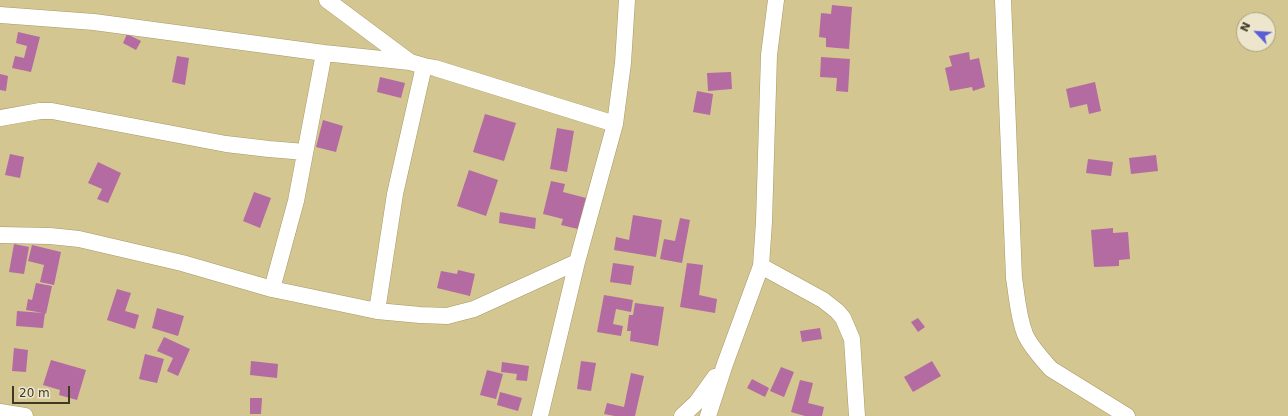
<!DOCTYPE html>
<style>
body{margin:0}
#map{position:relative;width:1288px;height:416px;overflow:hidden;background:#d3c690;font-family:"DejaVu Sans",sans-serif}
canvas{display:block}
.north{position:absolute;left:1236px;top:12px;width:40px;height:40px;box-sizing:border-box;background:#ede6cc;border:1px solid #a7a188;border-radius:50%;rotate:295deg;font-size:11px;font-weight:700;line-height:16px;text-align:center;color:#3e3923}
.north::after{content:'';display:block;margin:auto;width:14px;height:18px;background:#575ed6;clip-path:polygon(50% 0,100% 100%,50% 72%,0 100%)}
.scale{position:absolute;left:12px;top:386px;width:58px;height:18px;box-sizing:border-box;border:2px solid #3e3923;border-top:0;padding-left:5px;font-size:12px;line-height:14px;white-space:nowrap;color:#3e3923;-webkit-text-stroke:3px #ede6cc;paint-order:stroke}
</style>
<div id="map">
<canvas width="1288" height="416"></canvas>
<div class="north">N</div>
<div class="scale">20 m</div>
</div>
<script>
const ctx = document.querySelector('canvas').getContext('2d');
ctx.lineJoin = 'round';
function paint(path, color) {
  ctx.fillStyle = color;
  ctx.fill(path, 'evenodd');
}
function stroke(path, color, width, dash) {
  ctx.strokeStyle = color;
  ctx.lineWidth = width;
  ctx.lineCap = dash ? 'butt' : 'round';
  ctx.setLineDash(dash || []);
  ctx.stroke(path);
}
const building = new Path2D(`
 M832,5L852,7L849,49L826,47V38L819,37L821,13L831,14Z
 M18,32L40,37L31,72L12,68L15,56L24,58L27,46L16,43Z
 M127,34L141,41L136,50L123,43Z
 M969,52L970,60L979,58L985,87L973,91L972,87L950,91L945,68L952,66L949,56Z
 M177,56L189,58L185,85L172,82Z
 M821,57L850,59L848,92L836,91L837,78L820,77Z
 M731,72L732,89L708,91L707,73Z
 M0,74L8,76L6,91L0,90Z
 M380,77L405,83L401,98L377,92Z
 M1095,82L1101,111L1089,114L1087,104L1070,108L1066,89Z
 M697,91L713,94L710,115L693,112Z
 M485,114L516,123L504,161L473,152Z
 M323,120L343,126L336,152L316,147Z
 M557,128L574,131L567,172L550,169Z
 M10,154L24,157L20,178L5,175Z
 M1156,155L1158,171L1131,174L1129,158Z
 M1088,159L1113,162L1111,176L1086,173Z
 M98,162L121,173L108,203L97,199L102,189L88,183Z
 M469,170L498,180L486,216L457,206Z
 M551,181L565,184L563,192L586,198L578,229L561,225L563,219L543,214Z
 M254,192L271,198L260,228L243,221Z
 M500,212L536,218L535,229L499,223Z
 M633,215L662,220L656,257L614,250L616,237L629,240Z
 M680,218L690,220L682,263L660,259L664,239L675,241Z
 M1113,228V233L1128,232L1130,259L1119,260V266L1094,267L1091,230Z
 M14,244L29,247L24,274L9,272Z
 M32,245L61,252L54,285L40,282L44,265L28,261Z
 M613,263L634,266L631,285L610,282Z
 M687,263L703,265L699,295L717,299L715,313L680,307Z
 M458,270L475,274L470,296L437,288L441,271L457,274Z
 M36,283L52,286L46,314L45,313L43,328L16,326L17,311L43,313L26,310L28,299L32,300Z
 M117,289L131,293L125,311L139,315L135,329L107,320Z
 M604,295L633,300L631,312L616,309L613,324L623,326L621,336L597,332Z
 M635,303L664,307L658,346L630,341L631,331H627L629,315H633Z
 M157,308L184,316L178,336L152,328Z
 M918,318L925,327L918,332L911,322Z
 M820,328L822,339L802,342L800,331Z
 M164,337L190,349L178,376L167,371L173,358L157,351Z
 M14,348L28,350L26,372L12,371Z
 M145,354L164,359L157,383L139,379Z
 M51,360L86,370L77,400L59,395L60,390L43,385Z
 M251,361L278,364L277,378L250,375Z
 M581,361L596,363L591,391L577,389Z
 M932,361L941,376L913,392L904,377Z
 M502,362L529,366L527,381L516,380L517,374L501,372Z
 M781,367L794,372L784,397L770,391Z
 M487,370L503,374L496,399L480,395Z
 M631,373L644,376L635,416H615L604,414L607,403L624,407Z
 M752,379L769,388L765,397L747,388Z
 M800,380L813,383L808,403L824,407L822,416H805L791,412Z
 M500,392L522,398L518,411L497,405Z
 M250,398H262L261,414H250Z`);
const street = new Path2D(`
 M327,0L410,62
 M1003,0L1014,278C1017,296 1018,316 1025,334C1030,346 1043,360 1051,369L1127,416
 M0,15L94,22L324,53L410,62L424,66L435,68L615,124
 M0,118L40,111H52L226,144L269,149L305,152
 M0,235L50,236L79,239L182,263L272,289L377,311L420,315L447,316L474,309L577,262
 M761,266L823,300L837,311L843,318L852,339L857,416
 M272,289L296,201L324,53
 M377,311L395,194L424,66
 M0,412L25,416
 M540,416L577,262L615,124L623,63L627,0
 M682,416L697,402L715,377
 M708,416L725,364L761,266L764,222L769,55L776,0`);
paint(building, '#b36ba2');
stroke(street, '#a79a66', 17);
stroke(street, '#fff', 16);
</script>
